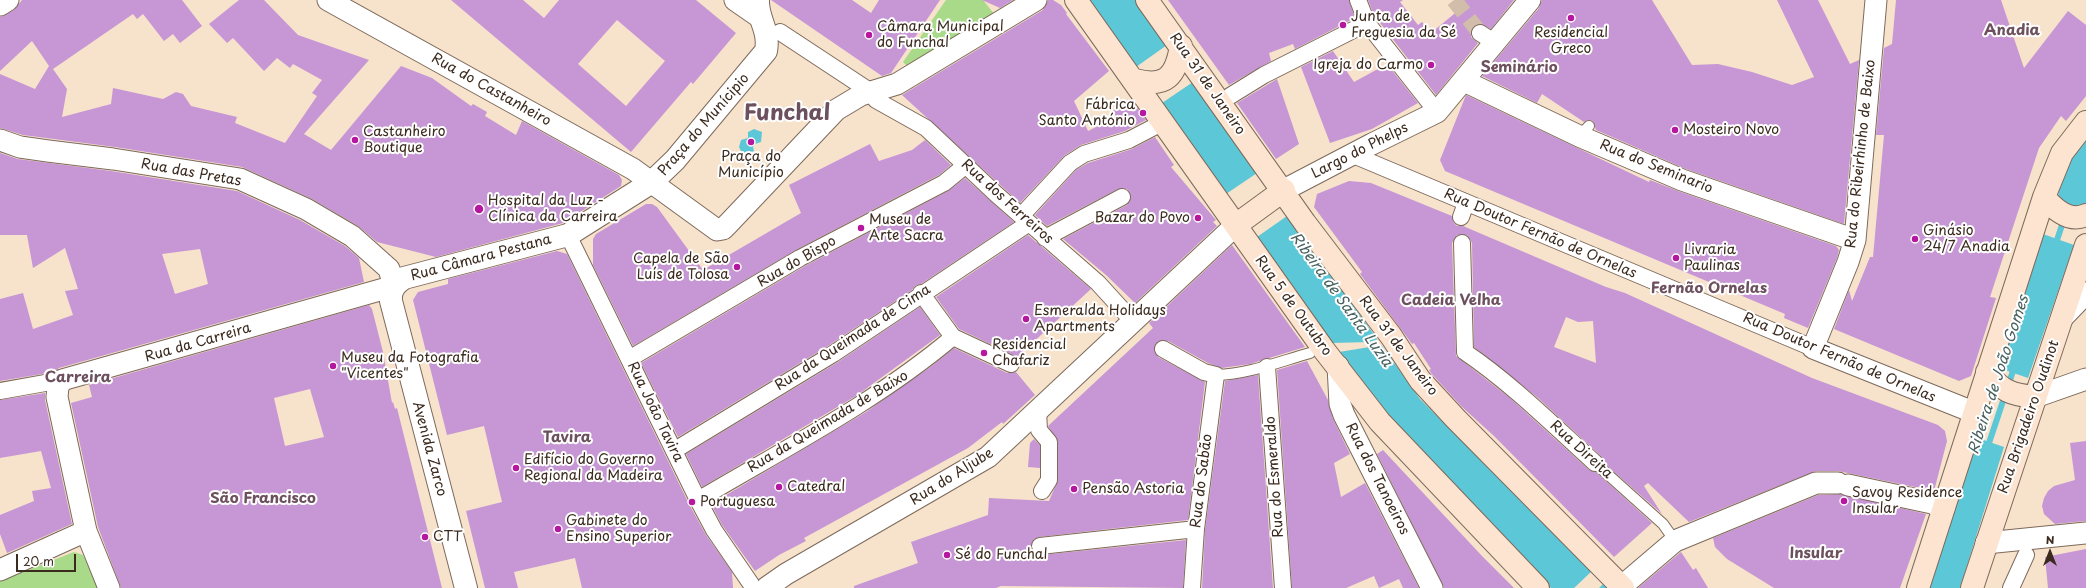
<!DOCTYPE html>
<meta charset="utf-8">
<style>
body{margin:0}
#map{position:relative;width:2086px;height:588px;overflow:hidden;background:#f7e2cc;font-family:"Playpen Sans",sans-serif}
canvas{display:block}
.north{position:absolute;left:2030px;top:532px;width:40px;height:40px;-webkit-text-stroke:3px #fff;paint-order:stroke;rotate:0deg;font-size:11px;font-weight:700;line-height:16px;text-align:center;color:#3b2a1e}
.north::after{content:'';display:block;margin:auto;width:14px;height:18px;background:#3b2a1e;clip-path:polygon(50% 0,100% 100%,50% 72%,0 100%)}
.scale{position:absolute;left:16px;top:554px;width:60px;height:18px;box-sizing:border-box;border:2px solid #3b2a1e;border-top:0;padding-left:5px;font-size:12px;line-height:14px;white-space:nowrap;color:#3b2a1e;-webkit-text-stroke:3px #fff;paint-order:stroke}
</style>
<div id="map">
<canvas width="2086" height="588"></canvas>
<div class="north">N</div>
<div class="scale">20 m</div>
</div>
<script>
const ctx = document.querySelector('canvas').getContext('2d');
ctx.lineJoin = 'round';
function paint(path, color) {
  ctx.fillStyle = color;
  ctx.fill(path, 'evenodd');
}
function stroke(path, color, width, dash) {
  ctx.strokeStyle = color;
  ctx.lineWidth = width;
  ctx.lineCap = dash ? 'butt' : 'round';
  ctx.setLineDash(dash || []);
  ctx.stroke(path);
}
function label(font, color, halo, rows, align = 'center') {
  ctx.font = font + ' "Playpen Sans",sans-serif';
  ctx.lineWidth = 4;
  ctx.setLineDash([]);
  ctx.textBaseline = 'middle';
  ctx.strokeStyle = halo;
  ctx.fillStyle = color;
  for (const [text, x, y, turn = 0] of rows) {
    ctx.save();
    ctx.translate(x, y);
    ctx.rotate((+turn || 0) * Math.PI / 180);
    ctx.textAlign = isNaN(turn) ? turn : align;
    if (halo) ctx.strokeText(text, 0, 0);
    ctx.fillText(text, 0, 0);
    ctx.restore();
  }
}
const green = new Path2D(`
 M946,0H983L995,15L910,69L903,62Z
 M74,552L83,555L99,588H0V581Z`);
const water = new Path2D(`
 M1087,0H1135L1420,399L1610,588H1551L1500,533L1384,415Z
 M754,129L762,132L761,142L755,144L753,147L754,151L747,154L742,153L739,147L741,140L748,138V132Z
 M2086,136V205L2076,210L2059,200C2055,181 2075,151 2086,136Z
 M2043,234L2074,245L2028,378L1999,368Z
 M1975,437L2004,447L1960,588H1927Z`);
const pier = new Path2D(`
 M1167,45L1193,82L1162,103L1136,67Z
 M1257,173L1287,216L1257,237L1226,194Z
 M1378,339L1382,345L1339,352L1332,343L1370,342Z
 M1593,570L1605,582L1599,588H1574Z`);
const stream = new Path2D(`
 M2055,246L2064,219
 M1987,449L2015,365`);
const building = new Path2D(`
 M22,0H182L202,26L180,43L173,34L164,41L143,14L137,19L133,14L53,69L67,89L62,117L111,104L113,88L163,99L176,92L183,94L191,106L237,117L235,123L285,143L317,96L312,93L322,80L293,64L290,68L277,58L264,71L233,38L227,43L209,24L239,0H264L298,35L369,60L304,134L331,150L401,66L432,78L471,106L473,104L487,112L485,116L516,135L522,121L619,175L622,180L621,186L563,223L436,257L377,242L358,226L312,199L242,167L115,147L23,135L0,128V74L35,89L49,66L32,41L0,71V17L14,10Z
 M451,0H523L544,18L559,0H696L736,33L693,84L691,82L631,152ZM617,20L665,61L626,106L578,64Z
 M771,0H852L871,13L879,0H940L891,73L882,76Z
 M982,0H1013L1000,8Z
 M1048,0H1053L1061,5L1067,13L1066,14L1109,71L1074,101L1088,131L1116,117L1113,111L1131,99L1146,120L1125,131L1081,145L1065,155L1020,203L902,95L1028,19L1043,10Z
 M1168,0H1349L1355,18L1295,49L1293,44L1269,53L1271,61L1229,85Z
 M1368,0H1403L1400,2L1418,25L1422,22L1431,33L1460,9L1454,0H1514L1491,29L1481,24L1472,28L1471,37L1478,43L1436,95L1374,15Z
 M1542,0H1652L1692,65L1718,64L1752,72L1792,85L1814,77L1777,0H1818L1850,64L1859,60L1844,224L1686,169L1596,130L1593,121L1588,120L1584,122L1542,94L1537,103L1482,76L1539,8Z
 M1896,0H2001L2024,68L2068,11L2086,25V96L2066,121L2061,116L2039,148L1990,297L1996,298L1971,376L1959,381L1834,329L1849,290L1852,301L1870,257H1873L1884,135H1876L1884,48L1892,44Z
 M1333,51L1354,82L1387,64L1418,103L1372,129L1330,143L1301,67Z
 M1277,79L1299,144L1276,159L1237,103Z
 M1466,95L1649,182L1650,180L1678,191L1836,246L1839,250L1837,258L1808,328L1784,318L1785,314L1445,171L1440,160Z
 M1155,137L1174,165L1171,167L1216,220L1213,222L1217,226L1135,303L1106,275L1063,239L1127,205L1131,197L1127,189H1118L1047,226L1035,215L1076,170L1088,163L1132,149Z
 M925,140L951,165L939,175L796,250L633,346L593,265V239L596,234L646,204H652L657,207L703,270L801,213L789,185L870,144L879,161L912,150Z
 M0,153L18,159L111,171L237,191L300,220L345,246L359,258L364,282L59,368L54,372L0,381V299L23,293L33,329L73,315L65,291L78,289L65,248L33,268L27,235H0ZM200,249L208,284L175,294L162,254Z
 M965,178L1014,222L921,284L916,285L912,290L828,346L678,437L641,363L805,266L948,191Z
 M1349,181L1371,183L1452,216L1454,223L1457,226H1463L1606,287L1625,293L1812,378L1938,425L1945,431L1947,441L1934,491L1838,471H1816L1689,522L1648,483L1644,486L1662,514L1604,463L1601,456L1538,398L1474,347L1472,243L1467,235H1457L1452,243L1456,356L1510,398L1589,470L1596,472L1652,523L1614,557L1494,436L1461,406L1431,373L1429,370L1431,369L1414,343L1412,344L1360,274L1362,272L1314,207L1317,194ZM1566,317L1578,322L1593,321L1596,363L1554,347Z
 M1028,235L1091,289L1017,357L959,329L936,297Z
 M1232,245L1305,347L1250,364L1222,368L1208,363L1168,341H1158L1154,349L1158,357L1205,382L1188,520L1039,537L1034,539L1031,547L1033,552L1041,555L1186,540L1183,588L1001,586L996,588H854V586L918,563L911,542L988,515L989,498L1049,501L1058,480V442L1048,426L1153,328L1149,323Z
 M557,251L567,254L689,504L706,535L732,572L733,588H582L575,558L514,572L518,588H485L466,511L502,502L484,426L447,435L413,300L418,292L448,284V279Z
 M369,305L372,309L383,352L392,403L393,402L395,409L397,408L442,588H121L98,527L71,403L92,397L89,385ZM310,389L324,437L285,446L274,398Z
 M920,307L940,335L856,396L702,487L686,454L838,362Z
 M954,348L1007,373L1016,372L1035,395L1003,424L1002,422L968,448L804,538L806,541L779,555L755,571L722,525L711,504L866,412L929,368Z
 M1307,361L1328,400L1333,419L1350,454L1334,463L1341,497L1365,483L1419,588H1403L1399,579L1379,588L1374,576L1346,588H1292L1277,370Z
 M1258,375L1273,588H1202L1205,530L1225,381Z
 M45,393V400L72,524L7,553L0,534V515L34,501L32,491L51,488L41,451L0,458V400Z
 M1034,439L1040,445V468L1028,467L1030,443Z
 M2086,441V521L2055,524L2044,514L2042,506L2044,498L2048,491L2054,486L2075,480L2070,443Z
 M1383,450L1482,556L1514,588H1444L1377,454Z
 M1841,494L1926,514L1900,588H1774L1727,559L1715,547L1713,538L1818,495Z
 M2086,549V588H2048L2045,557Z
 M1681,552L1693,570L1696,568L1708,588H1638Z`);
const pedestrianTunnel = new Path2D(`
 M1454,0L1480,33`);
const service = new Path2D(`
 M1579,136L1589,126
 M1216,375C1249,374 1278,362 1310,353
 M1595,463L1663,524L1675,541`);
const pedestrian = new Path2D(`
 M1358,0L1367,23L1437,112
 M780,32L865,88
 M1480,33L1494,42
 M1230,96L1264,75L1367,23
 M876,100L926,128L996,194L1098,283L1128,316
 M1351,154L1813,348
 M1021,216L1070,163L1084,154L1129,140L1154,127
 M1461,217L1466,203
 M568,235L698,500L714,530L751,584
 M1045,238L1122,197
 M1462,243L1465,352C1512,384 1553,425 1595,463
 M921,293L953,337L1011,364
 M1163,349L1204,372L1216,375L1196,529L1192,588
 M629,359L800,258L944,183L966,165
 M1267,367L1283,588
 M0,391L62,380
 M1038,411L1039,430L1049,442V480L1042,491
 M675,450L833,354L1029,223
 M698,500C784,449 876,402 953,337
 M1040,546L1196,529
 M2011,588L2026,555`);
const minor = new Path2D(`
 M328,0L633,169L717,230L723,229L728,224L836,110L861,95L897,84L1036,0
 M735,0L761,18
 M1876,0L1855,240L1848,262L1813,348L1973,412
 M0,5L8,0
 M1464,81L1579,136L1682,180L1855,240
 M0,140L20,147L48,151L113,159L240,179L306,209L352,236L389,269L394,286L62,380L58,387L57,397L86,531L109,588
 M1284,190L1372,144L1437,112L1530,0
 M2064,316L2086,293
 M1338,366L1340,404L1344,415L1432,588
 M2035,397L2086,379
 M1848,485L1932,503L1944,508
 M1986,543L2086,533
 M0,570L86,531
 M1621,587L1675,541L1816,483H1838
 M766,588L786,574L988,457L1236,225`);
const tertiary = new Path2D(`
 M466,588L391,301C390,290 395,284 404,278L568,235L652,182L675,160L766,51C770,30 757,19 758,0`);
const secondary = new Path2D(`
 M1076,0L1324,350L1380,422L1538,588
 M1147,0L1305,223L1391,336L1420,380L1455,418L1623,588
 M1135,80C1166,88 1176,76 1181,46
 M2044,197C2054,209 2069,223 2086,215
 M1236,225L1284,190
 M1987,372C2001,391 2012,395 2035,397
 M1918,588L2044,197L2062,153L2086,122
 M1972,588L2086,245`);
const markers = [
 [1571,18,4,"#b5179e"],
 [1343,25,4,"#b5179e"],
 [869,35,4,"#b5179e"],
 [1431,65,4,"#b5179e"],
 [1143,113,4,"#b5179e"],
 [1675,130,4,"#b5179e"],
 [355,140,4,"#b5179e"],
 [751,142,4,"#b5179e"],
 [479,209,5,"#b5179e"],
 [1198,218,4,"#b5179e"],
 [861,228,4,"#b5179e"],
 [1915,239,4,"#b5179e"],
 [1676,258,4,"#b5179e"],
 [737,267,4,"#b5179e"],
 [1026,319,4,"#b5179e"],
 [984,353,4,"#b5179e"],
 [333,366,4,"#b5179e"],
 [516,468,4,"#b5179e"],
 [779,487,4,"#b5179e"],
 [1074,489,4,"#b5179e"],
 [1844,501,4,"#b5179e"],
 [692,502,4,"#b5179e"],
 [558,529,4,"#b5179e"],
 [425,537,4,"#b5179e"],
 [947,555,4,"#b5179e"]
];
const poiNames = [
 ["Junta de",1351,17],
 ["Freguesia da Sé",1351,33],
 ["Câmara Municipal",877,27],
 ["do Funchal",877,43],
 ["Residencial",1571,33,"center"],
 ["Greco",1571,49,"center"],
 ["Igreja do Carmo",1423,65,"right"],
 ["Fábrica",1135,105,"right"],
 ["Santo António",1135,121,"right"],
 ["Mosteiro Novo",1683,130],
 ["Castanheiro",363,132],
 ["Boutique",363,148],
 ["Praça do",751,157,"center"],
 ["Município",751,173,"center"],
 ["Hospital da Luz -",488,201],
 ["Clínica da Carreira",488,217],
 ["Bazar do Povo",1190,218,"right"],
 ["Museu de",869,220],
 ["Arte Sacra",869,236],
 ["Ginásio",1923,231],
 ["24/7 Anadia",1923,247],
 ["Livraria",1684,250],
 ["Paulinas",1684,266],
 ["Capela de São",729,259,"right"],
 ["Luís de Tolosa",729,275,"right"],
 ["Esmeralda Holidays",1034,311],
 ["Apartments",1034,327],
 ["Residencial",992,345],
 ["Chafariz",992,361],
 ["Museu da Fotografia",341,358],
 ["\"Vicentes\"",341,374],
 ["Edifício do Governo",524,460],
 ["Regional da Madeira",524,476],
 ["Catedral",787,487],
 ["Pensão Astoria",1082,489],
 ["Savoy Residence",1852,493],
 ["Insular",1852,509],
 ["Portuguesa",700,502],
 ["Gabinete do",566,521],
 ["Ensino Superior",566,537],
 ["CTT",433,537],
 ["Sé do Funchal",955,555]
];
const streetNames = [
 ["Rua 31 de Janeiro",1207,84,55],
 ["Rua do Castanheiro",491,90,29],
 ["Praça do Munícipio",704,125,-49],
 ["Largo do Phelps",1360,151,-27],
 ["Rua do Ribeirhinho de Baixo",1861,154,-84],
 ["Rua do Seminario",1656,167,22],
 ["Rua das Pretas",191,173,10],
 ["Rua dos Ferreiros",1007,202,42],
 ["Rua Doutor Fernão de Ornelas",1540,234,23],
 ["Rua Câmara Pestana",481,258,-15],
 ["Rua do Bispo",797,262,-30],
 ["Rua 5 de Outubro",1293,306,54],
 ["Rua da Queimada de Cima",853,338,-33],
 ["Rua da Carreira",198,343,-16],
 ["Rua 31 de Janeiro",1398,346,53],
 ["Rua Doutor Fernão de Ornelas",1839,358,23],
 ["Rua João Tavira",655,412,64],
 ["Rua Brigadeiro Oudinot",2029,417,-71],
 ["Rua da Queimada de Baixo",828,422,-31],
 ["Avenida Zarco",429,449,75],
 ["Rua Direita",1581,450,42],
 ["Rua do Aljube",952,477,-32],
 ["Rua do Esmeraldo",1275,477,-94],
 ["Rua dos Tanoeiros",1377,479,63],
 ["Rua do Sabão",1202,481,-83]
];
const neighbourhoodNames = [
 ["Anadia",2012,31],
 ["Seminário",1519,68],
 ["Fernão Ornelas",1709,289],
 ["Cadeia Velha",1451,301],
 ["Carreira",78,378],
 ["Tavira",567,438],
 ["São Francisco",263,499],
 ["Insular",1816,554]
];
const waterNames = [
 ["Ribeira de Santa Luzia",1341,300,54],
 ["Ribeira de João Gomes",1999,375,-72]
];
const townNames = [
 ["Funchal",787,114]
];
paint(green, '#a8da89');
paint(water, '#5cc7d6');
paint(pier, '#f7e2cc');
stroke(stream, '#5cc7d6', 6);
paint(building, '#c697d4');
stroke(pedestrianTunnel, '#d1bda9', 16, [16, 8]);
stroke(service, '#7d6a5b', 12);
stroke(pedestrian, '#7d6a5b', 18);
stroke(minor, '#7d6a5b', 23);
stroke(tertiary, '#7d6a5b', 24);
stroke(secondary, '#7d6a5b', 24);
stroke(service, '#fff', 10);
stroke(pedestrian, '#fff', 16);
stroke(minor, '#fff', 21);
stroke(tertiary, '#fff', 22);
stroke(secondary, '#fde4d1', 22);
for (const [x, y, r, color] of markers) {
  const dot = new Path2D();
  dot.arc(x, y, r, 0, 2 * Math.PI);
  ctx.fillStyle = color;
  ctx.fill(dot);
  stroke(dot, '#fff', 1.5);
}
label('14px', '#3b2a1e', '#fff', poiNames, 'left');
label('14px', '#3b2a1e', '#fff', streetNames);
label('bold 15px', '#6c505e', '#fff', neighbourhoodNames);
label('italic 15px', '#47615e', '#fff', waterNames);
label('bold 22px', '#6c505e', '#fff', townNames);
</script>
